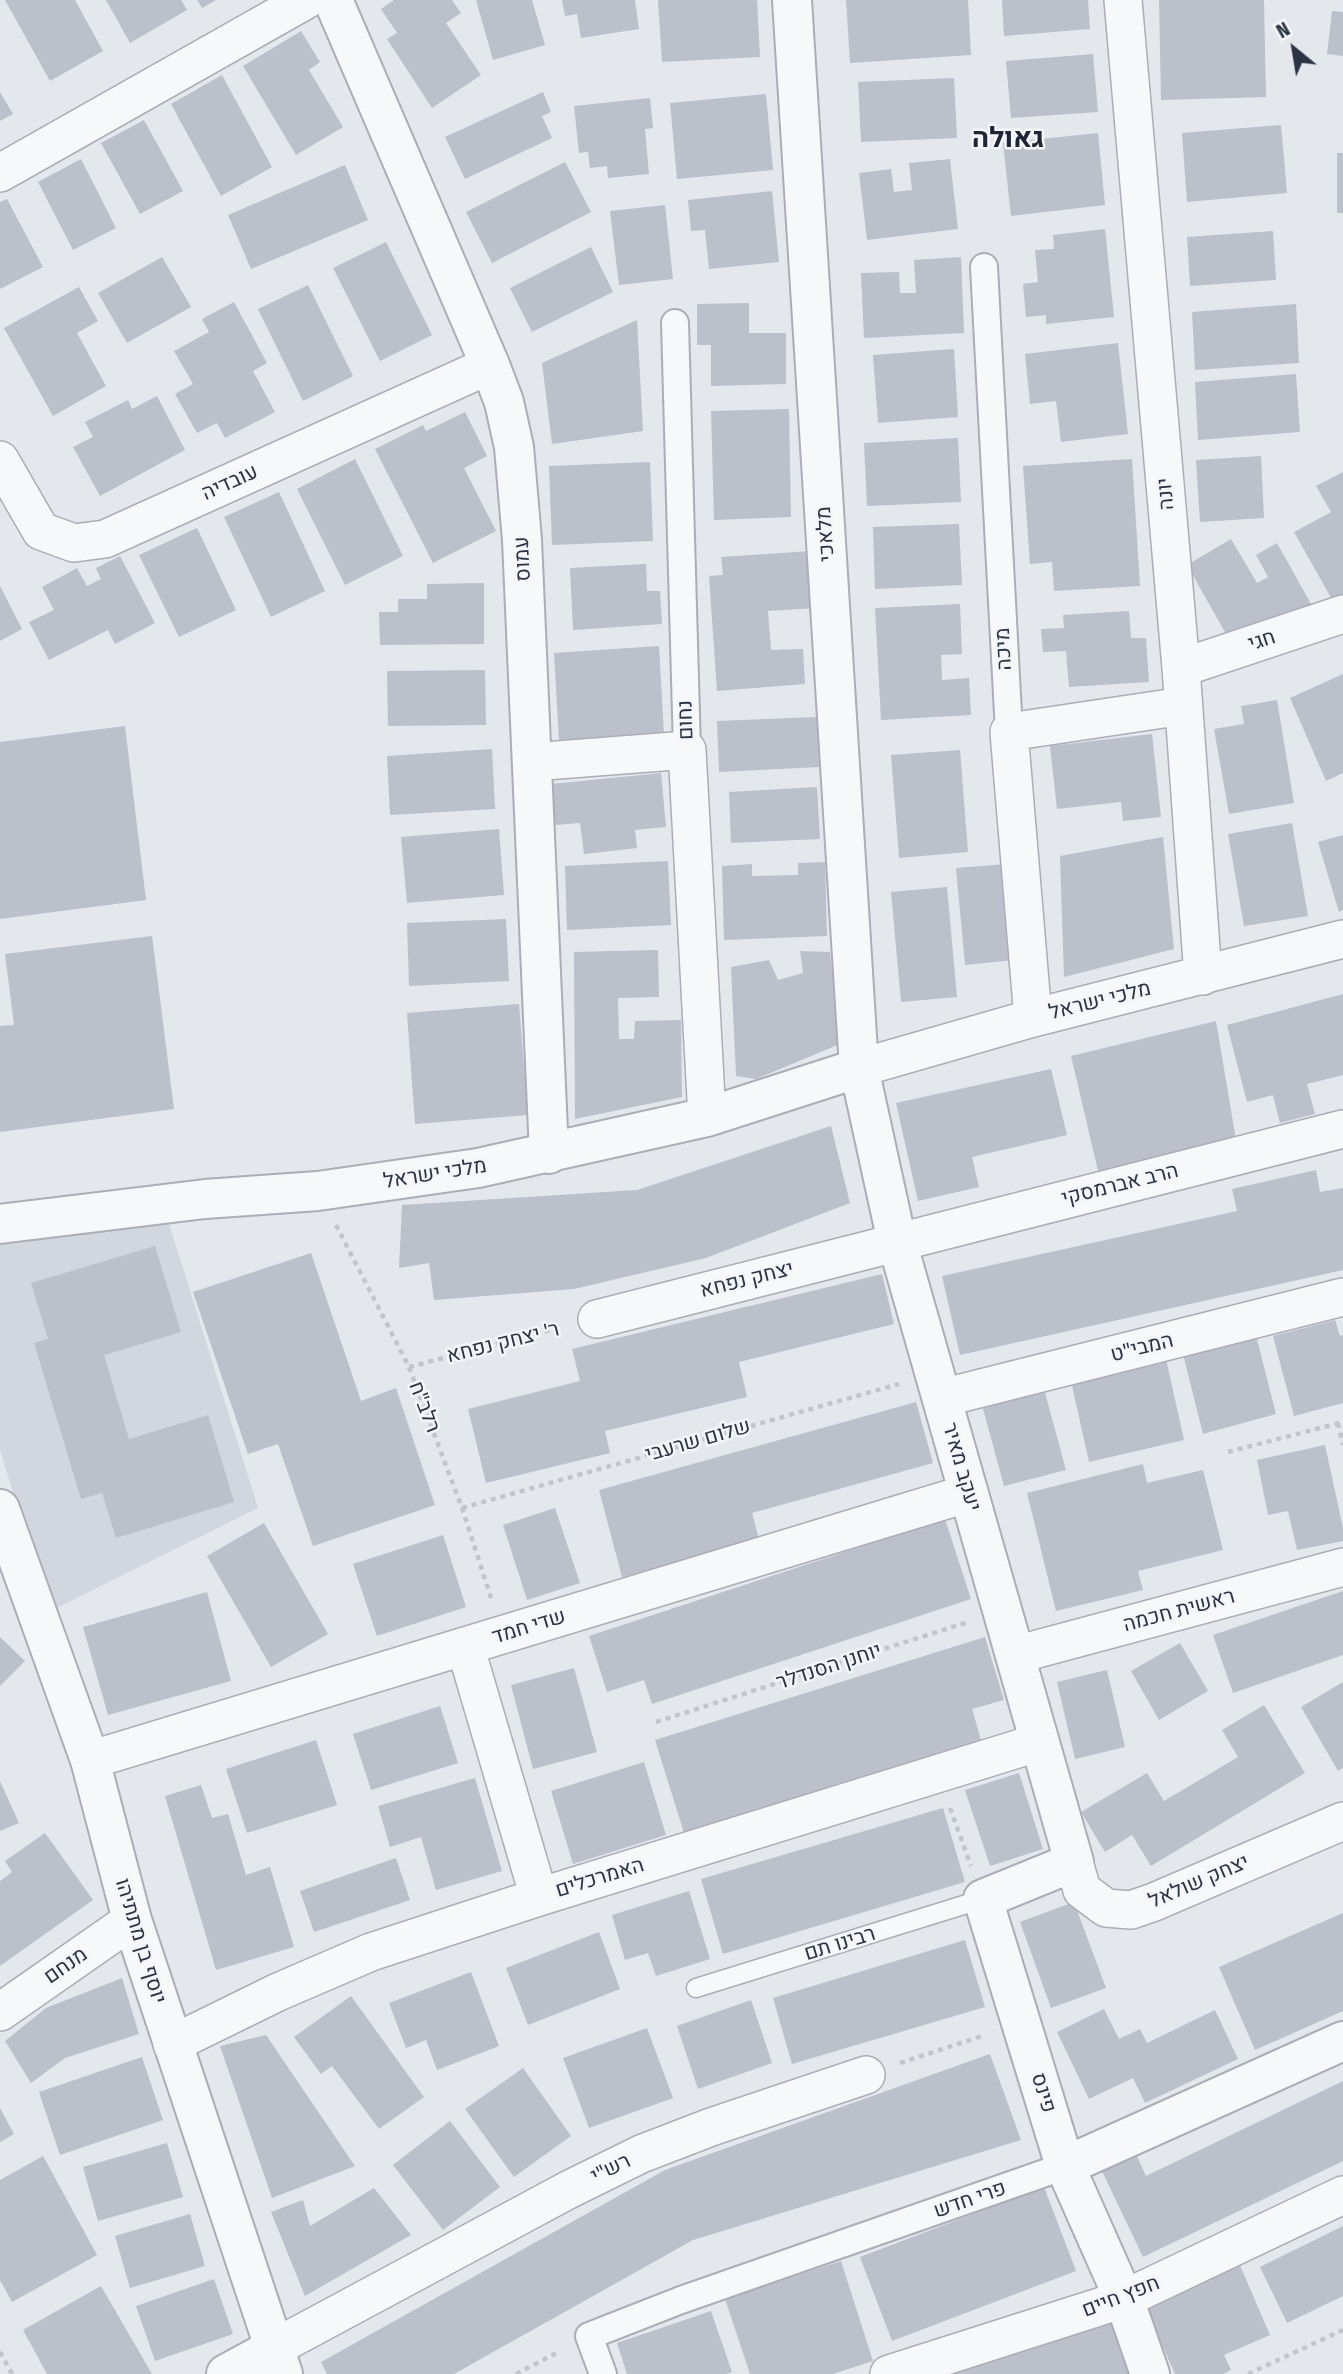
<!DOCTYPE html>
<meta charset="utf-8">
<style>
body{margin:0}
#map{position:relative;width:1343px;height:2374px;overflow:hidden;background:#e4e7ec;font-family:"Fira Sans Condensed",sans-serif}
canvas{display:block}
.north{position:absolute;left:1259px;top:14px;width:70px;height:70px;-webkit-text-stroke:5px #f4f6f9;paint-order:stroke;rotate:330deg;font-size:19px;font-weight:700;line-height:28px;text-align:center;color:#2b3445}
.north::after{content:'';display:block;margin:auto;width:24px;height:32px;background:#2b3445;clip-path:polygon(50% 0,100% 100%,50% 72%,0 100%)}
</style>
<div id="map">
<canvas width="1343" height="2374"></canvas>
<div class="north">N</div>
</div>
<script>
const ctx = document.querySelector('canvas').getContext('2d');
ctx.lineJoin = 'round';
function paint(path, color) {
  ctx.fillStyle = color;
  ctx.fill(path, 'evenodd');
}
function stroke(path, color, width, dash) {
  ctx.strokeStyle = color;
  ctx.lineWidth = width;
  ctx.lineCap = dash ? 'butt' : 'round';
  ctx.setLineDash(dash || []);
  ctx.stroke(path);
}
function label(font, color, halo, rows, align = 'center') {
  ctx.font = font + ' "Fira Sans Condensed",Heebo,sans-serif';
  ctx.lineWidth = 5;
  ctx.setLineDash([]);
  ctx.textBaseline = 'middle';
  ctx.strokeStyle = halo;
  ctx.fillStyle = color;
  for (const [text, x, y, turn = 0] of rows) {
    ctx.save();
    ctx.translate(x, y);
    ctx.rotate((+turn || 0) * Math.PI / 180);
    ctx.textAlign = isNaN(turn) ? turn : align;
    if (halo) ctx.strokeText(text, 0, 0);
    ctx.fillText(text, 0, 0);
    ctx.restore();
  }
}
const built = new Path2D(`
 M166,1214L258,1508L50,1611L0,1450V1242Z`);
const building = new Path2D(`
 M5,0H75L103,51L50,81Z
 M106,0H181L187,10L130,43Z
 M197,0H216L202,8Z
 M394,0H452L461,13L446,23L481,75L432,108L387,39L397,33L381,9Z
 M476,0H532L545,45L493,60Z
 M562,0H635L639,29L581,38L577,14L565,16Z
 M658,0H757L760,57L662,62Z
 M846,0H968L971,55L850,63Z
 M1002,0H1088L1090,29L1004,36Z
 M1159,0H1264L1266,97L1161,100Z
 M1332,11L1343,12V56L1327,54Z
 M301,31L320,62L309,70L343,127L296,155L243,66Z
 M1093,54L1098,112L1011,118L1006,61Z
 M222,75L272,167L221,196L171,104Z
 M954,78L957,138L861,142L858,82Z
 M0,92L13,114L0,121Z
 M543,92L551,112L542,116L552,138L465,179L445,137Z
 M766,94L773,170L677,179L670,103Z
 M650,98L653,128L645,129L649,174L608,178L607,166L590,168L588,152L579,153L574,106Z
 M144,120L183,191L140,214L101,143Z
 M1281,125L1287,193L1187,202L1182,133Z
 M1098,133L1105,205L1011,216L1003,143Z
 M1337,153H1343V213H1337Z
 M81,159L116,228L73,250L38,182Z
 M950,159L958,229L867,240L859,173L891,169L894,192L912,190L909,163Z
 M565,162L591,212L492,263L466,212Z
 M345,165L368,220L251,269L228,215Z
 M772,191L779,262L709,269L705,230L691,231L688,200Z
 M7,199L43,267L0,289V202Z
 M665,205L673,279L619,285L610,211Z
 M1105,229L1114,317L1046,324V315L1026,317L1023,284L1038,282L1035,250L1054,249L1053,235Z
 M1273,231L1276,280L1190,286L1187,237Z
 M386,242L432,335L380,361L333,268Z
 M591,247L613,292L532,332L510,288Z
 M162,257L191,307L127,343L98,293Z
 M961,257L964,333L864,338L861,273L899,272L900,293H916L914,260Z
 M308,285L353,376L303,401L258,309Z
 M79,287L98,321L77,333L106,386L53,416L4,328Z
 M234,302L267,363L253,371L275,412L225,438L217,423L197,433L175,394L193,384L174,351L209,332L202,319Z
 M749,303V333H786V384L711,386V345H697V304Z
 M1296,304L1299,363L1195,370L1192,312Z
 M637,320L643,431L552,444L542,363Z
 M1118,343L1128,434L1061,442L1056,401L1030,404L1025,354Z
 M954,349L958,417L878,423L873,355Z
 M1296,374L1300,432L1198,440L1195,382Z
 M157,396L185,450L100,496L73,447L93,437L85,422L128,400L132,409Z
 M789,409L791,517L714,520L711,411Z
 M465,412L487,456L464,468L496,531L433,563L375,449L423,425L426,431Z
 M958,438L961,502L867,506L864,443Z
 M1261,456L1264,518L1200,522L1196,460Z
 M355,459L403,556L345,585L297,489Z
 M1132,459L1140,586L1054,591L1052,562L1030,564L1023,466Z
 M650,462L653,541L552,545L549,466Z
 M1343,472V598L1334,603L1294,532L1331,512L1316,486Z
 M279,492L325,591L271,617L224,517Z
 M959,524L962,585L875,589L873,527Z
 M197,528L236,610L179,637L139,555Z
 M1231,539L1257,583L1268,577L1256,555L1277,543L1311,604L1234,648L1187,565Z
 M812,551L816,608L768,611L771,650L803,649L805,684L717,691L709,576L723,575L721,557Z
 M120,556L155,623L115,644L108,630L49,660L29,622L54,610L42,587L77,568L87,586L101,579L96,568Z
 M646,564L647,591H660L662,624L573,630L570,568Z
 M484,583V644L380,645L379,612H398V599H427V584Z
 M0,586L22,629L0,641Z
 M960,604L962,654L941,655L942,680L969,678L971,715L881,720L875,608Z
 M1129,611L1131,638H1146L1149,682L1069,687L1066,651L1043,652L1041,629L1064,628L1063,615Z
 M659,646L664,734L559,740L554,653Z
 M485,670L486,725L388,726L387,671Z
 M1343,674V773L1326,781L1290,698Z
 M1277,700L1294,803L1229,814L1214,729L1244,724L1241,706Z
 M817,717L819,767L719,772L717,721Z
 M125,726L146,900L0,919V742Z
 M1152,734L1161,817L1123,821L1121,802L1057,809L1050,746Z
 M492,749L495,809L390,815L387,756Z
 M960,750L968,852L899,858L891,755Z
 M661,773L666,827L635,830L637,848L584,854L580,823L555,825L552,784Z
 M817,787L820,839L731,843L729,792Z
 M1292,823L1308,916L1244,926L1228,834Z
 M499,829L504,895L407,903L401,837Z
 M1343,835V910L1339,912L1318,842Z
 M1163,837L1174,949L1064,977L1060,856Z
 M668,861L671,925L567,930L565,866Z
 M825,862L827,936L724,940L722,866L752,864V876L798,875V863Z
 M1006,864L1014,960L965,965L956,868Z
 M947,887L957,997L901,1002L891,892Z
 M506,919L509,981L409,986L407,923Z
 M152,936L174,1109L0,1132V1026L14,1025L5,954Z
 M658,950L659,997L618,998L619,1039H634L635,1021L681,1020L682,1097L575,1119L574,952Z
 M800,951L830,952L840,1044L756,1079L736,1076L731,967L769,960L778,980L803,973Z
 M1343,994V1075L1307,1084L1315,1114L1280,1123L1273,1095L1247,1102L1227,1025Z
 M519,1004L528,1115L415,1124L407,1013Z
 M1216,1021L1236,1140L1099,1175L1071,1056Z
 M1051,1069L1067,1135L972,1157L979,1187L918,1201L896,1103Z
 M831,1126L850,1203L706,1258L574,1289L434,1300L429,1263L399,1268L402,1205L637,1190Z
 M1316,1170L1320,1192L1343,1188V1270L960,1355L942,1276L1237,1211L1232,1189Z
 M155,1246L181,1332L104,1355L129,1439L208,1415L234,1502L116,1538L102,1493L81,1499L34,1343L48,1339L31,1283Z
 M311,1253L361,1401L396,1388L435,1505L313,1546L278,1444L248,1454L193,1292Z
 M882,1274L894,1324L739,1362L747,1397L605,1431L610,1453L486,1483L468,1409L580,1381L572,1349Z
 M1335,1320L1340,1336L1343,1335V1403L1294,1416L1273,1336Z
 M1256,1335L1276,1414L1203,1434L1183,1354Z
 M1166,1359L1184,1440L1089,1462L1071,1381Z
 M1044,1389L1066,1470L1004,1486L982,1405Z
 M916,1402L933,1463L752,1513L759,1539L622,1577L599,1490Z
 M1325,1445L1343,1528V1541L1297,1550L1288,1511L1268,1515L1257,1460Z
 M1143,1464L1147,1483L1203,1470L1223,1550L1138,1571L1143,1590L1056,1611L1027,1493Z
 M555,1508L580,1583L527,1600L503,1525Z
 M945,1519L971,1599L652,1704L644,1680L607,1692L589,1636Z
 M264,1523L328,1634L271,1667L207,1556Z
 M443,1535L466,1607L377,1636L353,1564Z
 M1343,1591V1655L1233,1693L1213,1635Z
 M207,1592L231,1681L108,1715L83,1627Z
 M0,1637L25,1661L0,1686Z
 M985,1637L1004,1700L972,1709L981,1740L684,1833L655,1740Z
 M1180,1643L1208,1691L1159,1720L1131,1671Z
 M574,1668L597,1752L533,1769L511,1685Z
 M1107,1670L1125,1747L1075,1759L1057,1682Z
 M1343,1682V1768L1338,1771L1301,1707Z
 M1264,1705L1305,1773L1151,1866L1132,1835L1105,1852L1081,1812L1147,1773L1164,1801L1238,1757L1222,1730Z
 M440,1706L458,1763L371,1790L353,1734Z
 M316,1740L337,1805L247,1833L226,1769Z
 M644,1762L666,1835L573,1864L551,1791Z
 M1019,1773L1043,1849L990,1866L965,1790Z
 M475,1778L502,1871L436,1890L421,1837L390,1847L378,1806Z
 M0,1781L19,1823L0,1831Z
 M201,1785L212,1818L228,1814L246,1875L270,1867L294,1947L216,1970L165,1796Z
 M943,1808L965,1882L723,1954L701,1879Z
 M45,1833L93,1900L0,1966V1881L12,1872L5,1861Z
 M396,1858L410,1900L314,1932L300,1891Z
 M689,1891L710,1959L656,1976L648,1953L625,1960L612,1915Z
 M1074,1902L1106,1988L1051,2008L1020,1922Z
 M1343,1913V2011L1255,2050L1219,1967Z
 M599,1932L620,1989L528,2025L506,1968Z
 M965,1940L985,2007L792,2064L773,1998Z
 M471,1972L499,2046L437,2070L426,2040L406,2048L389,2003Z
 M122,1978L139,2034L65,2058L31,2083L5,2041L46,2008Z
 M351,1996L424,2097L379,2129L332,2066L321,2074L294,2037Z
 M751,2000L772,2063L698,2089L677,2026Z
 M1104,2009L1119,2039L1140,2029L1147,2043L1215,2010L1238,2059L1145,2103L1133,2078L1089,2099L1057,2032Z
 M647,2028L673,2098L589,2128L563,2058Z
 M266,2035L355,2166L272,2198L220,2046Z
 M990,2054L1021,2140L693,2240L454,2374H327L321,2362L665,2170Z
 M142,2057L163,2120L60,2155L39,2092Z
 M523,2068L571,2136L514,2177L465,2109Z
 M1343,2081V2161L1143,2257L1100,2167L1134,2150L1146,2176Z
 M0,2108L14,2134L0,2142Z
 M450,2121L500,2187L443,2230L393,2165Z
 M167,2143L183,2197L98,2221L83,2167Z
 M43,2156L97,2255L12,2302L0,2280V2180Z
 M1044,2187L1076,2271L892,2341L860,2257Z
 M374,2188L411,2235L305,2296L271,2212L303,2200L310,2226Z
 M190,2214L205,2266L130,2288L115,2236Z
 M1343,2226V2296L1287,2323L1260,2267Z
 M841,2261L873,2361L833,2374H750L725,2299Z
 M1239,2263L1270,2335L1224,2355L1231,2370L1223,2374H1175L1144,2304Z
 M214,2279L233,2334L155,2361L136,2306Z
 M101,2286L152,2374H47L23,2330Z
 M711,2311L732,2372L726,2374H627L617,2343Z
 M1113,2313L1133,2374H926Z`);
const path = new Path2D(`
 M336,1225L409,1367L462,1508L492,1601
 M409,1367L562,1327
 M1338,1423L1343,1445
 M1228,1452L1343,1422
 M462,1508L899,1384
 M656,1722L968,1622
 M950,1808L971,1866
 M900,2063L985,2035
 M0,2352L12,2374
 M516,2374L560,2351
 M1248,2374L1343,2330`);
const service = new Path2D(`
 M696,1988L983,1899`);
const pedestrian = new Path2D(`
 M984,267L1009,732
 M675,323L687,750
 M603,2374L589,2336L681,2300L1065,2166`);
const minor = new Path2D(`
 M1123,0L1181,668L1203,976
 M0,173L306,0
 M0,460L41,531L74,543L105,539L490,365
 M1181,668L1343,614
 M532,762L687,750L707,1117
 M1033,1018L1009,732L1183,706
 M859,1068L1033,1018L1343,939
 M597,1319L1343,1129
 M942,1398L1343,1297
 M465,1646L539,1897
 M1015,1655L1343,1567
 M90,1760L969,1493
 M1074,1862L1082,1890L1106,1908L1131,1910L1154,1902L1343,1821
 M0,2012L132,1920
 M172,2044L278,1992L371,1952L539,1897L1040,1742
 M274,2348L568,2190L641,2154L711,2127L866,2075
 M889,2374L1124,2299L1343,2195`);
const tertiary = new Path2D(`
 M333,0L490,365L504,402L514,447L522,540L549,1154
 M792,0L859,1068L897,1242L1074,1862L983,1899L1065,2166L1124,2299L1150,2374
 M0,1224L205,1199L318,1191L478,1168L707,1117L859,1068
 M0,1509L90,1760L132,1920L283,2374
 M1065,2166L1343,2041
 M226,2374L274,2348`);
const streetNames = [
 ["עובדיה",230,483,-24],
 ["יונה",1166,494,-95],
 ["מלאכי",826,534,-94],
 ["עמוס",523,559,-93],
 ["חגי",1262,641,-18],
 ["מיכה",1004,649,-93],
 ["נחום",686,720,-92],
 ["מלכי ישראל",1100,1001,-14],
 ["מלכי ישראל",435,1174,-9],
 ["הרב אברמסקי",1120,1185,-14],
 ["יצחק נפחא",747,1280,-14],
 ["ר' יצחק נפחא",503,1343,-14],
 ["המבי\"ט",1142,1348,-14],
 ["רלב\"ח",424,1407,69],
 ["שלום שרעבי",698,1441,-16],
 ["יעקב מאיר",961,1467,74],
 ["ראשית חכמה",1179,1611,-15],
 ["שדי חמד",529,1627,-17],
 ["יוחנן הסנדלר",829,1667,-18],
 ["האמרכלים",600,1878,-17],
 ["יצחק שולאל",1199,1882,-23],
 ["יוסף בן מתתיהו",140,1941,73],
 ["רבינו תם",840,1944,-17],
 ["מנחם",66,1966,-35],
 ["פינס",1043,2093,73],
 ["רש\"י",611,2169,-26],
 ["פרי חדש",970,2200,-19],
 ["חפץ חיים",1121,2297,-21]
];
const districtNames = [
 ["גאולה",1008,139]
];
paint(built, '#d2d6de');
paint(building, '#bbc0ca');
stroke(service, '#a9aeb7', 21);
stroke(pedestrian, '#a9aeb7', 30);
stroke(minor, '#a9aeb7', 40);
stroke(tertiary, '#a9aeb7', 42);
stroke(path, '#c2c5cb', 4.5, [5, 5]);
stroke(service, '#f7f8fa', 18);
stroke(pedestrian, '#f7f8fa', 26);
stroke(minor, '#f7f8fa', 37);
stroke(tertiary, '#f7f8fa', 38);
label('21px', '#2b3445', '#f4f6f9', streetNames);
label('bold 28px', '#1d2536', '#f4f6f9', districtNames);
</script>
